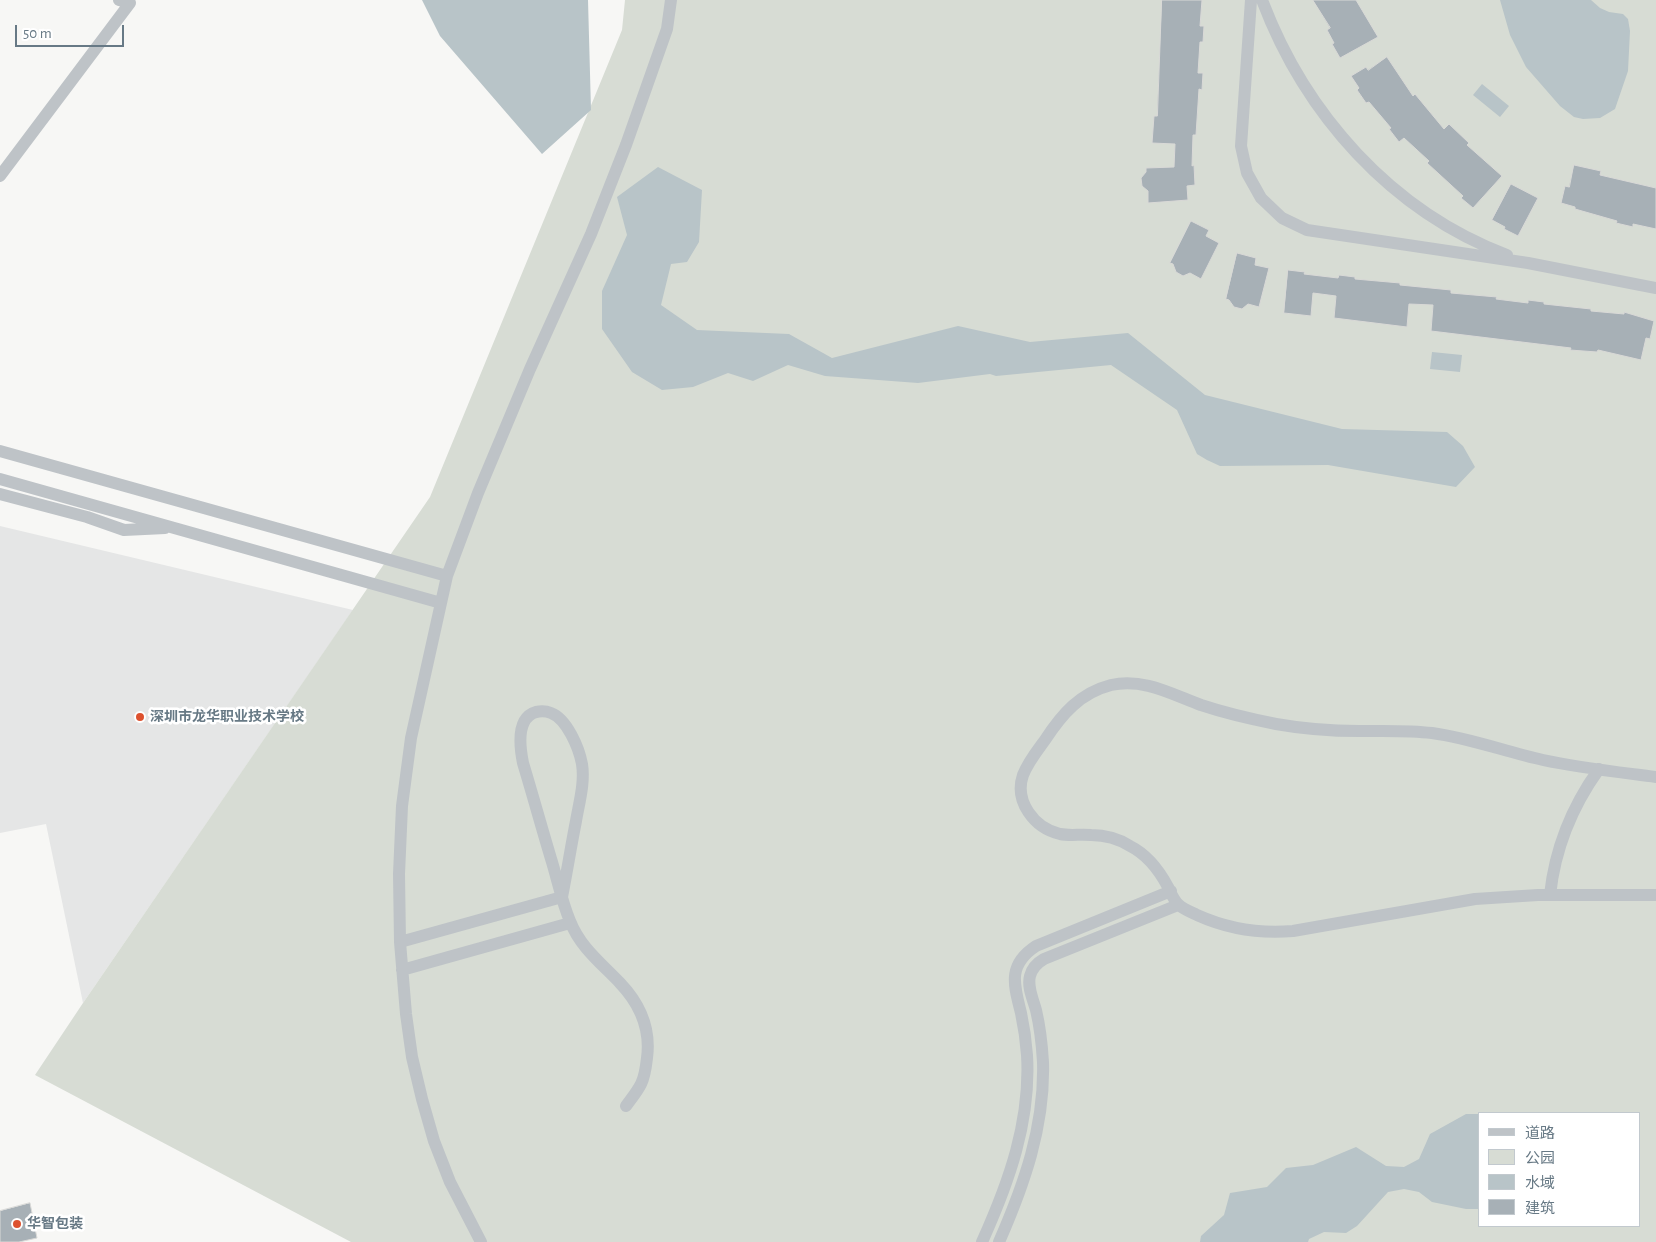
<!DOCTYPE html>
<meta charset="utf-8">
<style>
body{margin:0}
#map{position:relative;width:1656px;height:1242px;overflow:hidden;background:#f7f7f5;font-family:"Alegreya Sans","Noto Sans SC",sans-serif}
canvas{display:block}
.legend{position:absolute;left:1478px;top:1112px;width:162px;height:115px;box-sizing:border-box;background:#fff;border:1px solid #c2c9ce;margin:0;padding:6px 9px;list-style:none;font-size:15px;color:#677985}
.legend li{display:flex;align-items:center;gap:10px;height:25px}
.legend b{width:25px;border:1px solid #c2c9ce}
.scale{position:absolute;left:15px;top:25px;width:109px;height:22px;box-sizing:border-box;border:2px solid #677985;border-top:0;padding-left:6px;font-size:15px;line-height:18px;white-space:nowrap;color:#677985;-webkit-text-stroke:4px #fff;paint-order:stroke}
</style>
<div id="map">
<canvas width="1656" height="1242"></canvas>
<ul class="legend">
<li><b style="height:6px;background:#bec3c7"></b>道路</li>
<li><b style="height:14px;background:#d7dcd4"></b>公园</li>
<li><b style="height:14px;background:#b8c4c8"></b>水域</li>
<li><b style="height:14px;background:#a7b0b6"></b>建筑</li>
</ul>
<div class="scale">50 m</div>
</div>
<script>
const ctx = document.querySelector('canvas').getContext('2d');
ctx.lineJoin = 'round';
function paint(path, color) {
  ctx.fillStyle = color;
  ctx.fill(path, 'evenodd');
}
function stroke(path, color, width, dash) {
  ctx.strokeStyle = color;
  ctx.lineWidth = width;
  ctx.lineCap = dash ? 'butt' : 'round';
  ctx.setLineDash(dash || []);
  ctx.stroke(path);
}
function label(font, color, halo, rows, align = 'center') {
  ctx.font = font + ' "Alegreya Sans","Noto Sans SC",sans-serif';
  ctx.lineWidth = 5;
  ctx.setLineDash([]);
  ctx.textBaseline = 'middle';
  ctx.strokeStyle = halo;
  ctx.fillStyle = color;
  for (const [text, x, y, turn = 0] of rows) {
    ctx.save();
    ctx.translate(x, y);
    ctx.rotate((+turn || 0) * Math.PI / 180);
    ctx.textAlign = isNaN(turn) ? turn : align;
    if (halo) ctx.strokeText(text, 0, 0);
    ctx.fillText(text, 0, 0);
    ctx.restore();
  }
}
const built = new Path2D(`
 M0,526L353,610L83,1003L46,824L0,833Z`);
const green = new Path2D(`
 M625,0H1656V1242H351L35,1075L83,1003L430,497L622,30ZM1480,1113H1640V1226H1480Z`);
const water = new Path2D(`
 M422,0H588L591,110L542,154L440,36Z
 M1500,0H1591L1600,8L1609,12L1623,14L1628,19L1630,31L1628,71L1615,109L1600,118L1583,119L1574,117L1560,106L1526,67L1510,35Z
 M1482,84L1509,106L1500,117L1473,95Z
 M658,167L702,190L699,242L687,262L671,264L661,305L697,330L789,334L832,358L958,326L1030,342L1128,333L1205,395L1342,429L1447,432L1463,446L1475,467L1456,487L1328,465L1220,466L1207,460L1197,454L1177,410L1111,365L996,376L990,374L918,383L825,376L788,365L753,381L728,373L693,387L662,390L632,372L602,329V291L627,235L617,197Z
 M1432,352L1462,355L1460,372L1430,369Z
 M1466,1114H1480V1209H1466L1432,1202L1419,1192L1404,1189L1388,1192L1357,1226L1346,1233L1324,1232L1309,1239L1308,1242H1200L1201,1236L1224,1215L1230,1193L1267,1187L1286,1168L1313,1165L1356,1147L1386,1166L1404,1167L1419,1159L1430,1134Z`);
const building = new Path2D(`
 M1162,0H1202L1200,26H1204L1203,42H1200L1198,73H1203L1202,90L1199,89L1196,135H1193L1192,166L1194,165L1195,185L1187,186L1188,200L1148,203V191L1142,186L1141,178L1146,172V168L1174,167L1175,144L1152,143L1154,116H1157Z
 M1313,0H1356L1378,37L1340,58L1332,44L1334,43L1327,30L1330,28Z
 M1387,57L1413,96L1415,94L1444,129L1449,124L1469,143L1467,145L1502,176L1473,208L1461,198L1463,196L1427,163L1429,161L1404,138L1399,142L1389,129L1391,128L1369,102L1366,103L1357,90L1359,88L1351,76L1366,67L1368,70Z
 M1574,165L1601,171L1600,175L1656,188V229L1633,224V227L1616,223L1617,221L1575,209V207L1561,203L1565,186L1569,187Z
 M1511,184L1538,198L1518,236L1504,229L1505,227L1492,220Z
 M1191,221L1209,230L1206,236L1219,243L1201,279L1190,273L1183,276L1176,272L1173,264L1170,263Z
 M1237,253L1256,258L1255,265L1269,268L1259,307L1248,304L1242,309L1234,307L1229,300L1226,299Z
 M1288,270L1305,272L1304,274L1338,278L1339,275L1355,277V279L1400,283V285L1451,290V293L1497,297L1496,299L1528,303V300L1544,302V304L1591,309V311L1624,314V312L1654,321L1650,339L1646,338L1641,360L1598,350L1597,352L1570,350L1571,348L1431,331L1433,305L1409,304L1407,327L1334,318L1336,296L1313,293L1311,316L1284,313Z
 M30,1203L37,1238L19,1242H0V1211Z`);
const street = new Path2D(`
 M1251,0L1241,146L1247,173L1261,198L1282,218L1307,230L1528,263L1656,288
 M1262,0C1305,114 1391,211 1507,255
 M0,176L130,3L119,0
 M0,451L447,576
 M0,479L441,603
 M0,494L87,517L124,530L165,528
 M1656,777C1618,772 1580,768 1543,760C1506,752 1470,738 1432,733C1408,730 1383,731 1359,731C1332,731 1304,729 1276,724C1251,719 1225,713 1201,705C1171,694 1144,678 1111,685C1080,693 1062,714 1045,740C1037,751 1028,762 1023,775C1014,801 1034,828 1060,834C1070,836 1080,834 1091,835C1104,835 1119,839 1130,846C1148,855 1159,870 1168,887C1171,893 1174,901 1179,905C1183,909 1191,912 1197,915C1228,929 1259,934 1293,931L1475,899L1538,895H1656
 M1550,895C1555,848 1571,808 1599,769
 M400,942L562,897C567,872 571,846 576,821C579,803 585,783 582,764C579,748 567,719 551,713C546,711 541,711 536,712C516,718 520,748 523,763C533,796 542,829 552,862C558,882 562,902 570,921C580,947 601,963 620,983C640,1004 651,1028 647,1058C646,1067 645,1076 641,1084C637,1092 631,1099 626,1106
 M402,970L570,923
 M481,1242L450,1182L434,1141L422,1099L412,1057L406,1014L400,942L399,874L402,806L411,738L447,576L478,493L530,369L591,234L626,145L667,29L671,0
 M982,1242C1009,1182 1031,1121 1027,1055C1026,1041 1024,1027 1021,1013C1014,985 1007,965 1036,946L1171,891
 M999,1242C1024,1185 1045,1126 1043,1062C1042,1045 1040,1027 1036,1010C1033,999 1027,987 1030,976C1032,968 1037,963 1044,959L1178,905`);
const markers = [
 [140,717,5,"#dd522f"],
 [17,1224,5,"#dd522f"]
];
const poiNames = [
 ["深圳市龙华职业技术学校",150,717],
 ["华智包装",27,1224]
];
paint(built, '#e5e6e6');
paint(green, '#d7dcd4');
paint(water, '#b8c4c8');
paint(building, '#a7b0b6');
stroke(building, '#d9d9d7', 1);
stroke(street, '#bec3c7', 12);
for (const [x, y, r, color] of markers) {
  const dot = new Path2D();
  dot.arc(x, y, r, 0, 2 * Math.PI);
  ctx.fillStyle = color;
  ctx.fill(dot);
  stroke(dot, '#fff', 2);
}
label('bold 14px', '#677985', '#fff', poiNames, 'left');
</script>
